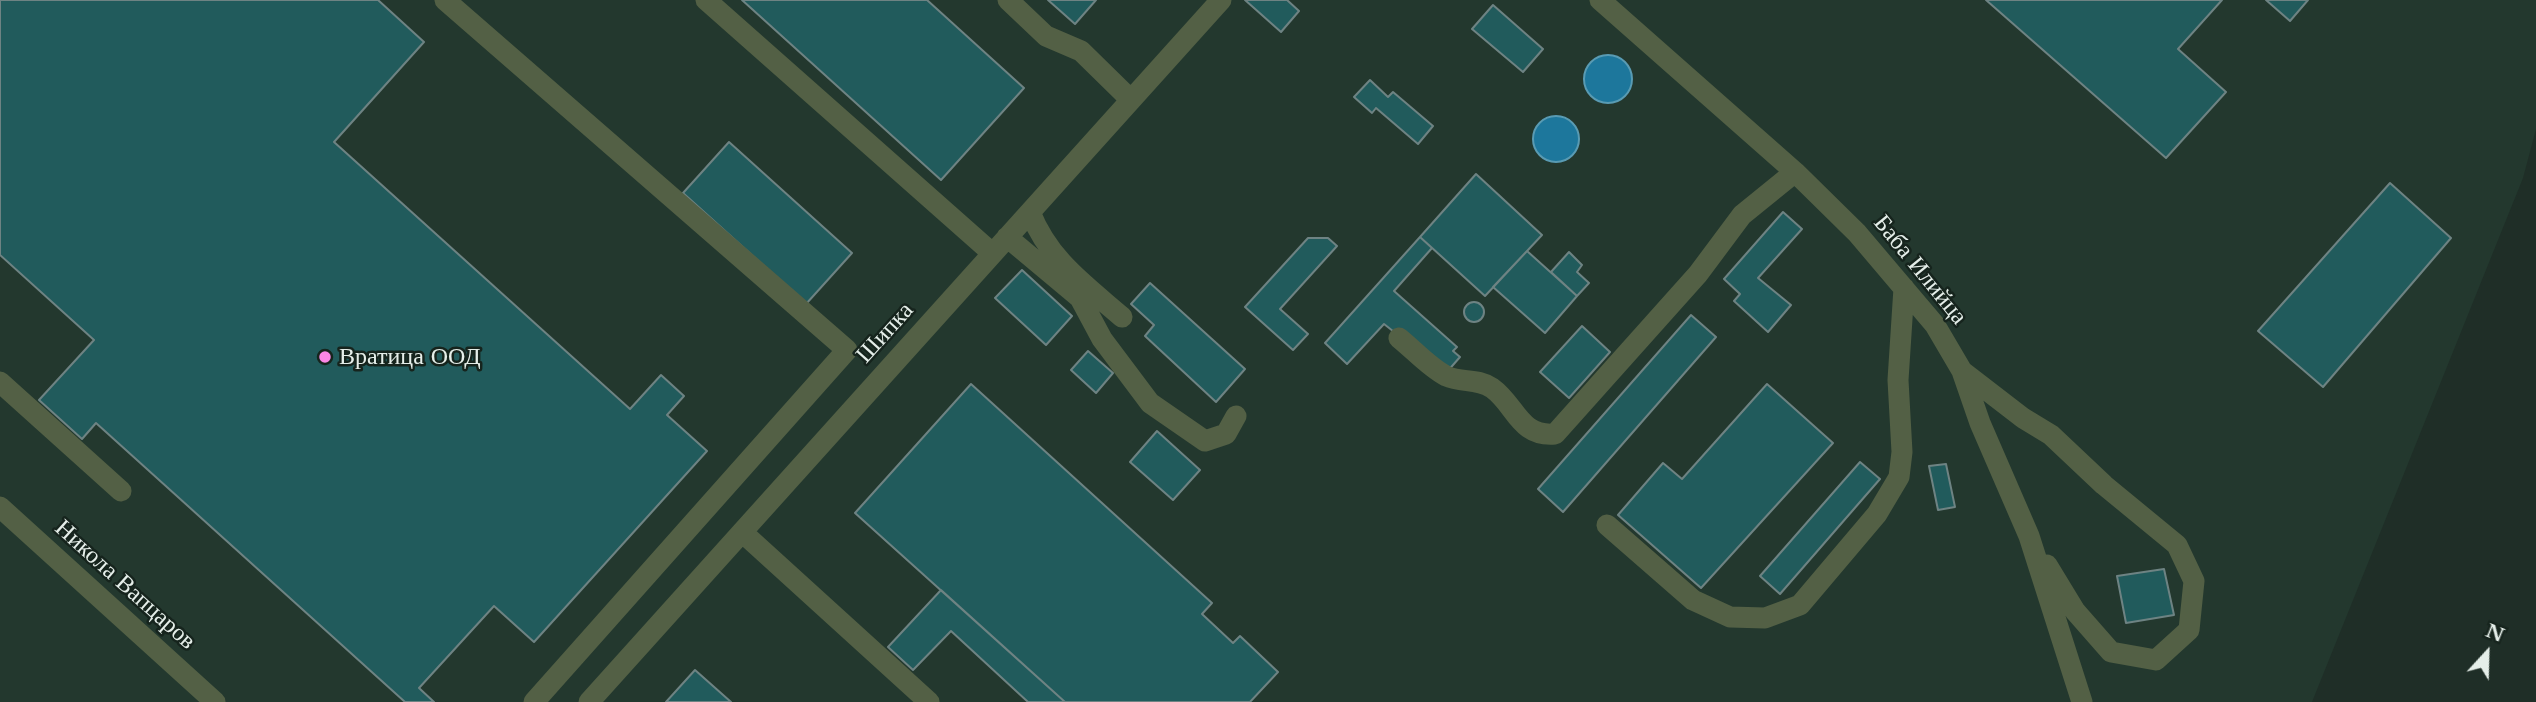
<!DOCTYPE html>
<meta charset="utf-8">
<style>
body{margin:0}
#map{position:relative;width:2536px;height:702px;overflow:hidden;background:#1f2e27;font-family:"Libre Baskerville",serif}
canvas{display:block}
.north{position:absolute;left:2452px;top:618px;width:70px;height:70px;-webkit-text-stroke:5px #16241d;paint-order:stroke;rotate:22deg;font-size:19px;font-weight:700;line-height:28px;text-align:center;color:#e5eee9}
.north::after{content:'';display:block;margin:auto;width:24px;height:32px;background:#e5eee9;clip-path:polygon(50% 0,100% 100%,50% 72%,0 100%)}
</style>
<div id="map">
<canvas width="2536" height="702"></canvas>
<div class="north">N</div>
</div>
<script>
const ctx = document.querySelector('canvas').getContext('2d');
ctx.lineJoin = 'round';
function paint(path, color) {
  ctx.fillStyle = color;
  ctx.fill(path, 'evenodd');
}
function stroke(path, color, width, dash) {
  ctx.strokeStyle = color;
  ctx.lineWidth = width;
  ctx.lineCap = dash ? 'butt' : 'round';
  ctx.setLineDash(dash || []);
  ctx.stroke(path);
}
function label(font, color, halo, rows, align = 'center') {
  ctx.font = font + ' "Libre Baskerville",serif';
  ctx.lineWidth = 5;
  ctx.setLineDash([]);
  ctx.textBaseline = 'middle';
  ctx.strokeStyle = halo;
  ctx.fillStyle = color;
  for (const [text, x, y, turn = 0] of rows) {
    ctx.save();
    ctx.translate(x, y);
    ctx.rotate((+turn || 0) * Math.PI / 180);
    ctx.textAlign = isNaN(turn) ? turn : align;
    if (halo) ctx.strokeText(text, 0, 0);
    ctx.fillText(text, 0, 0);
    ctx.restore();
  }
}
const built = new Path2D(`
 M0,0H2536V129L2523,178L2312,702H0Z`);
const water = new Path2D(`
 M1584 79a24 24 0 1 1 48 0a24 24 0 1 1-48 0Z
 M1533 139a23 23 0 1 1 46 0a23 23 0 1 1-46 0Z`);
const building = new Path2D(`
 M0,0H378L424,42L334,142L630,409L661,375L684,396L667,415L707,451L534,642L494,606L419,688L434,702H405L96,423L82,439L39,400L94,340L0,255Z
 M742,0H927L1024,88L941,180Z
 M1048,0H1096L1075,24Z
 M1245,0H1287L1299,11L1281,32Z
 M1986,0H2222L2178,49L2226,92L2166,158Z
 M2266,0H2308L2290,21Z
 M1493,5L1543,49L1523,72L1472,29Z
 M1370,80L1388,97L1393,92L1433,126L1418,144L1376,108L1372,113L1354,97Z
 M729,142L852,253L806,304L683,193Z
 M1476,174L1542,235L1485,296L1420,237Z
 M2390,183L2451,238L2323,387L2258,331Z
 M1783,212L1802,229L1758,278L1791,305L1768,332L1734,301L1740,294L1724,279Z
 M1420,237L1432,248L1394,291L1457,347L1453,351L1460,357L1446,373L1384,324L1347,364L1325,343Z
 M1308,238H1328L1337,246L1280,309L1308,334L1293,350L1245,307Z
 M1527,251L1577,296L1545,333L1493,287Z
 M1569,252L1582,265L1577,272L1589,283L1577,296L1551,272Z
 M1022,270L1072,316L1046,345L995,298Z
 M1150,283L1245,369L1216,402L1145,336L1154,325L1131,304Z
 M1464 312a10 10 0 1 1 20 0a10 10 0 1 1-20 0Z
 M1691,315L1716,337L1563,512L1538,489Z
 M1582,326L1610,352L1569,398L1540,372Z
 M1088,351L1113,373L1096,393L1071,370Z
 M971,384L1212,603L1202,614L1233,643L1240,636L1278,672L1250,702H1065L855,513Z
 M1767,384L1833,443L1701,588L1618,515L1663,463L1682,479Z
 M1157,431L1200,470L1173,500L1130,462Z
 M1860,462L1880,479L1780,594L1760,576Z
 M1946,464L1955,507L1938,510L1929,466Z
 M2164,569L2174,615L2126,623L2117,576Z
 M941,590L1065,702H1028L951,631L913,670L888,647Z
 M695,670L731,702H666Z`);
const minor = new Path2D(`
 M445,0L847,350L534,702
 M706,0L992,253
 M1008,0L1046,36L1081,51L1131,100
 M1600,0L1795,172L1857,233L1935,325L1962,371L1980,423L2029,536L2082,702
 M1030,212C1049,260 1084,284 1122,317
 M1007,237L1080,298L1102,339L1150,403L1205,441L1226,434L1236,416
 M1399,338C1414,350 1429,367 1446,376C1462,383 1477,378 1492,388C1516,405 1519,437 1555,434L1698,274L1742,215L1795,172
 M1962,371L2023,418L2051,435L2104,485L2177,545L2194,581L2189,630L2156,660L2111,652L2075,611L2047,565
 M0,382L121,491
 M0,507L215,702
 M1607,525L1693,600L1730,617L1765,618L1800,605L1877,514L1899,477L1902,452L1898,380L1904,288
 M742,532L929,702
 M589,702L1221,0`);
const markers = [
 [325,357,7,"#fb87e6"]
];
const streetNames = [
 ["Баба Илийца",1920,270,51],
 ["Шипка",885,333,-48],
 ["Никола Вапцаров",125,585,42]
];
const poiNames = [
 ["Вратица ООД",339,357]
];
paint(built, '#23382e');
paint(water, '#1d779c');
stroke(water, '#599bb3', 2);
paint(building, '#215b5c');
stroke(building, '#6e8383', 2);
stroke(minor, '#536045', 21);
for (const [x, y, r, color] of markers) {
  const dot = new Path2D();
  dot.arc(x, y, r, 0, 2 * Math.PI);
  ctx.fillStyle = color;
  ctx.fill(dot);
  stroke(dot, '#16241d', 2.5);
}
label('24px', '#e5eee9', '#16241d', streetNames);
label('24px', '#e5eee9', '#16241d', poiNames, 'left');
</script>
